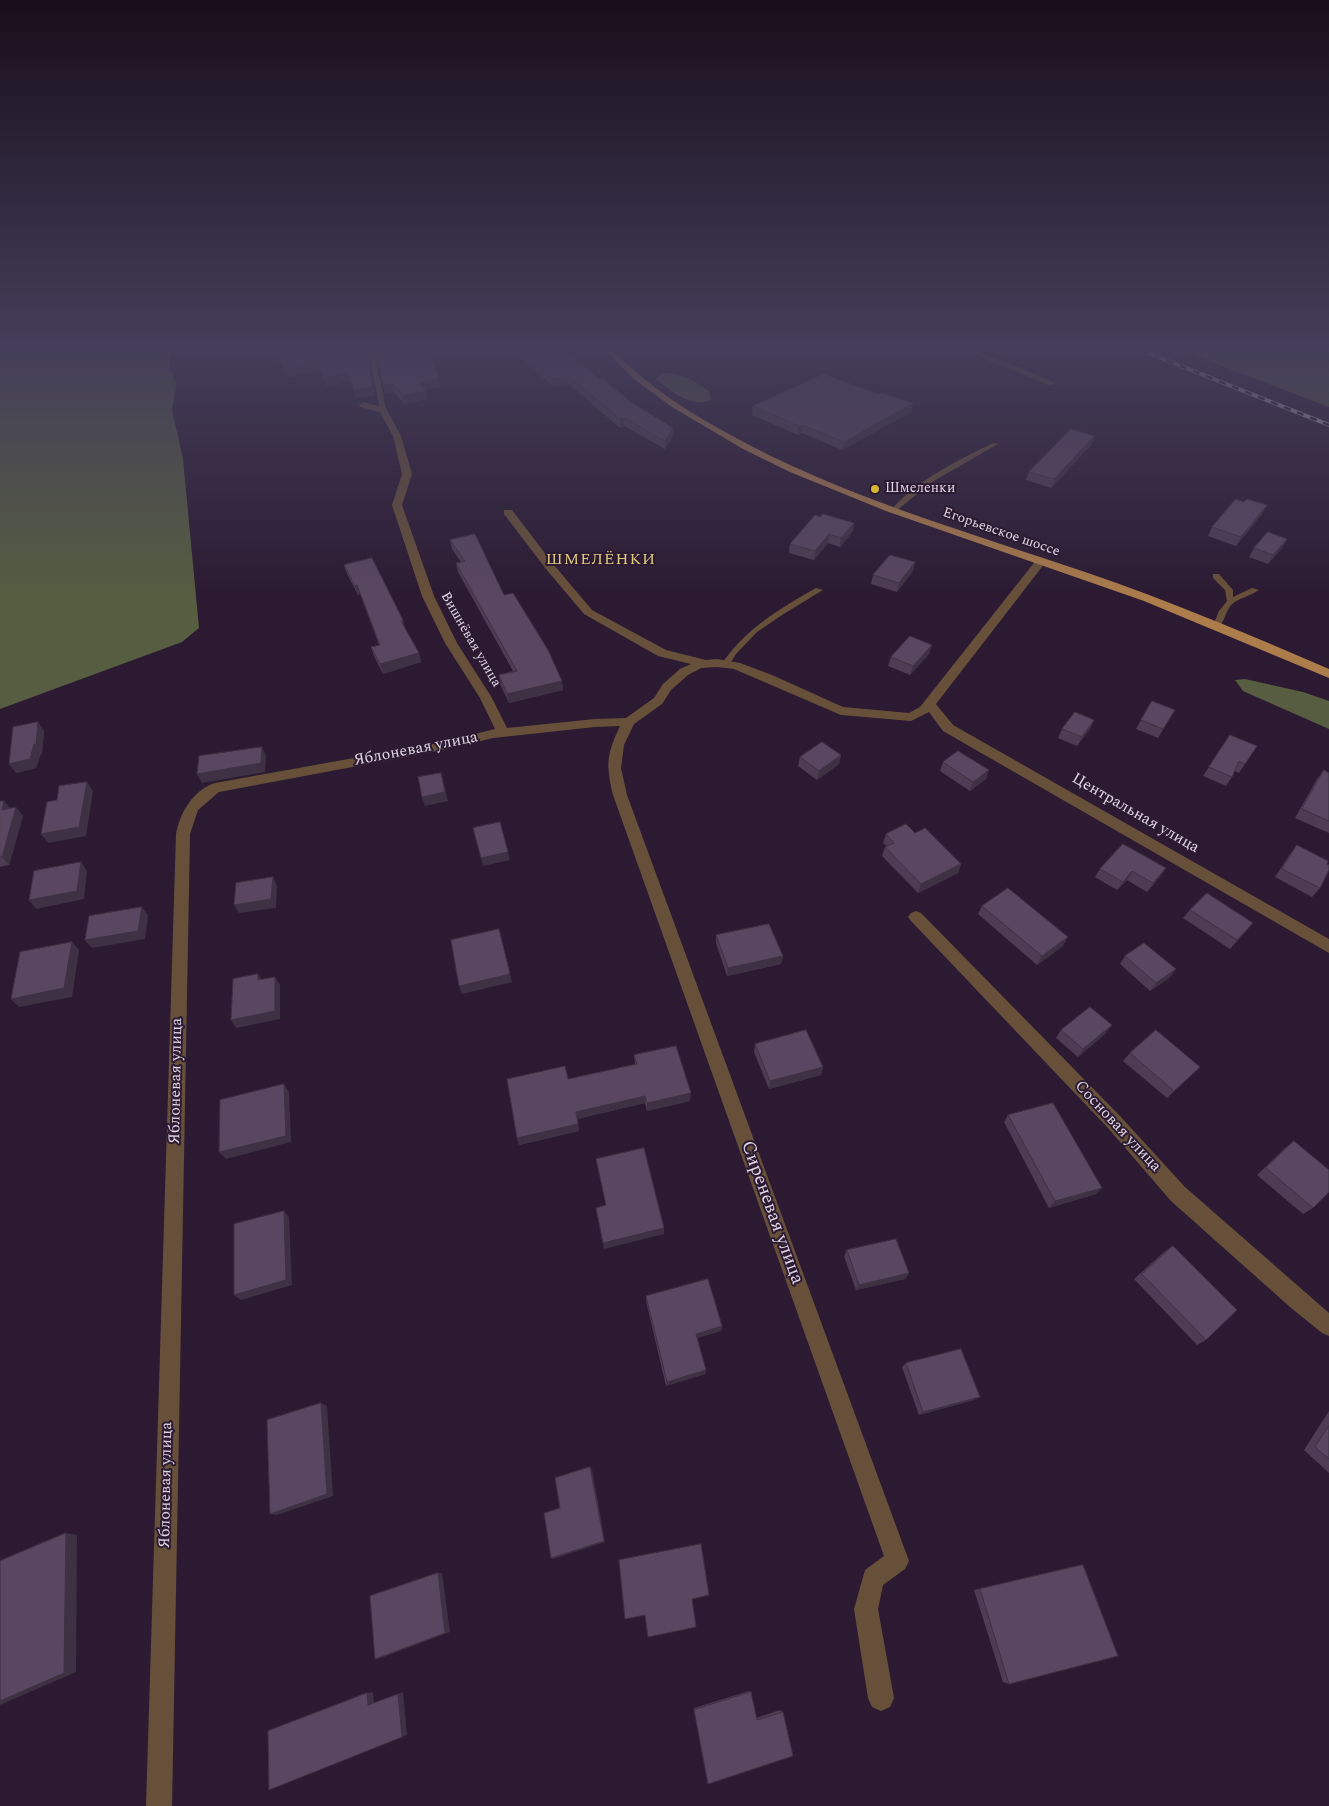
<!DOCTYPE html>
<meta charset="utf-8">
<style>
body{margin:0}
canvas{display:block;background:#2b1a31}
</style>
<canvas width="1329" height="1806"></canvas>
<script>
const ctx = document.querySelector('canvas').getContext('2d');
ctx.lineJoin = 'round';
function paint(path, color) {
  ctx.fillStyle = color;
  ctx.fill(path, 'evenodd');
}
function stroke(path, color, width, dash) {
  ctx.strokeStyle = color;
  ctx.lineWidth = width;
  ctx.lineCap = dash ? 'butt' : 'round';
  ctx.setLineDash(dash || []);
  ctx.stroke(path);
}
function label(font, color, halo, rows, align = 'center') {
  ctx.font = font + ' Spectral,serif';
  ctx.lineWidth = 4;
  ctx.setLineDash([]);
  ctx.textBaseline = 'middle';
  ctx.strokeStyle = halo;
  ctx.fillStyle = color;
  for (const [text, x, y, turn = 0] of rows) {
    ctx.save();
    ctx.translate(x, y);
    ctx.rotate((+turn || 0) * Math.PI / 180);
    ctx.textAlign = isNaN(turn) ? turn : align;
    if (halo) ctx.strokeText(text, 0, 0);
    ctx.fillText(text, 0, 0);
    ctx.restore();
  }
}
const forest = new Path2D(`
 M0,345H174L169,364L176,384L172,410L183,459L199,628L182,642L0,709Z
 M1168,345H1329V407Z
 M663,373C682,372 694,381 709,391L711,399C693,410 670,390 656,379Z
 M1245,679L1303,692L1329,701V729L1243,691L1235,680Z`);
const lane = new Path2D(`
 M384,345H391L381,351L376,359L386,410L383,412L380,410L370,359L377,349Z
 M993,443L998,444L932,482L896,511L891,510C918,479 957,461 993,443Z
 M1213,574H1219L1233,590V597L1252,588L1259,590C1250,596 1239,598 1231,605C1225,612 1224,625 1217,628L1213,626L1219,611L1227,601L1225,590L1213,578Z
 M816,588L823,590L782,615L757,632L736,654L728,667H722L721,665C746,628 778,610 816,588Z`);
const street = new Path2D(`
 M952,345H963L1056,383L1049,385Z
 M363,402L386,408L401,436L412,474L402,505L434,596L457,643L492,698L507,728L595,719L626,718L654,698L663,684L680,669L691,664L658,656L584,614L546,569L504,514V510H512L554,565L592,610L666,650L706,660L717,659L740,663L772,675L843,707L909,713L920,707L1037,559H1045L1046,561L1045,563L936,704L953,725L1329,939V953L943,731L929,712L911,721L841,715L734,669L717,667L701,668L688,675L671,690L662,704L634,724L624,745L621,768L627,795L909,1561L905,1569L883,1585L878,1609L894,1698L890,1707L881,1711L872,1707L868,1698L854,1609L865,1570L884,1556L613,795C606,764 606,756 620,726L595,727L493,738L443,750L219,792L198,810L190,834L172,1806H146L176,834C180,813 193,790 215,783L443,742L495,729L480,698L445,643L422,596L392,505L402,474L393,436L380,412L360,407L359,405Z
 M916,911L921,913L1120,1116L1185,1187L1329,1313V1336L1322,1333L1290,1307L1171,1201L1108,1128L911,921L908,917L911,913Z`);
const primary = new Path2D(`
 M600,345H608C642,382 683,409 727,433C840,496 965,531 1088,573C1170,601 1250,635 1329,669V678L1144,601L886,511L790,472L743,449L672,407L634,379Z`);
const rail = new Path2D(`
 M1128,345L1329,425`);
const wall = new Path2D(`
 M506,345H562V347L599,379L631,402L673,428V436L665,449L624,426L620,428L569,384L554,387Z
 M711,345H763L740,355Z
 M274,349H375L368,359L375,395L356,398L350,381L327,386L320,371L288,377L277,357Z
 M405,350L440,386L426,390L428,399L404,404L394,392L385,394Z
 M878,394L911,412L842,450L802,433L798,435L752,415L753,406Z
 M1094,436L1091,445L1051,488L1026,480L1029,472Z
 M1244,502L1267,505L1262,514L1236,546L1208,536L1212,527Z
 M820,517L854,523L853,531L840,547L828,543L814,560L789,553L790,544Z
 M1287,539L1282,548L1268,564L1249,557L1254,548Z
 M450,540L504,595L562,681L563,690L509,703L500,684L499,675L513,671L458,572L456,563L461,562L452,549Z
 M915,562L913,571L897,592L871,584L873,575Z
 M344,565L403,620L405,629L419,653L421,662L383,674L374,656L371,647L379,645L360,594L358,595L347,574Z
 M929,654L910,675L888,666L891,657Z
 M1175,710L1158,738L1136,729L1141,720Z
 M1094,720L1090,729L1077,746L1058,738L1062,729Z
 M38,722L44,731L42,754L41,753L36,768L16,773Z
 M1230,735L1257,746L1239,773L1235,771L1232,777L1226,786L1203,776Z
 M841,755L839,764L817,780L798,766L800,757Z
 M943,762L986,779L970,791L940,771Z
 M1324,770L1329,773V833L1295,818L1317,779Z
 M0,801L23,816L9,865L0,867Z
 M915,833L961,864L958,873L918,893L882,856L885,847L887,846L883,843L886,834Z
 M1123,844L1160,877L1147,892L1127,880L1117,890L1095,877L1100,869Z
 M1297,845L1327,864L1320,888L1312,897L1275,877L1290,854Z
 M982,906L1063,946L1037,965L978,914Z
 M1190,910L1253,923L1230,949L1183,918Z
 M716,935L783,956L781,964L727,976L716,943Z
 M1125,956L1176,969L1169,978L1150,991L1120,964Z
 M1061,1030L1106,1033L1078,1057L1056,1038Z
 M755,1044L823,1067L821,1075L769,1089L754,1052Z
 M1130,1053L1200,1067L1167,1098L1123,1061Z
 M634,1055L690,1101L647,1111L645,1103L577,1119L579,1131L519,1145L568,1079L635,1064Z
 M1008,1115L1096,1194L1049,1208L1004,1122Z
 M1294,1141L1313,1208L1303,1214L1257,1175L1285,1148Z
 M1173,1246L1206,1340L1197,1345L1134,1279L1165,1251Z
 M847,1250L909,1273L905,1279L856,1290L844,1256Z
 M646,1296L722,1326L721,1331L697,1338L706,1370L705,1374L666,1386L646,1301Z
 M906,1363L974,1400L919,1415L902,1367Z
 M1329,1411V1473L1304,1450Z
 M1083,1565L1009,1684L1003,1682L974,1590L1075,1566Z
 M749,1691L751,1692L756,1718L780,1710L783,1712L708,1784L694,1708Z`);
const shadedWall = new Path2D(`
 M370,345H374L375,349L368,359L375,395L356,398L354,390L366,351Z
 M746,345H763L740,355V348Z
 M317,363L320,371L288,377L285,369Z
 M348,373L350,381L327,386L325,377Z
 M569,376V384L554,387V379Z
 M439,378L440,386L421,391L420,383Z
 M393,384L394,392L385,394L383,385Z
 M426,391L428,399L404,404L403,396Z
 M913,403L911,412L842,450L844,442Z
 M624,418V426L620,428V419Z
 M803,425L802,433L798,435L799,426Z
 M673,428V436L665,449V441Z
 M1094,436L1091,445L1051,488L1054,479Z
 M1267,505L1262,514L1236,546L1241,537Z
 M854,523L853,531L840,547L841,538Z
 M829,534L828,543L814,560L815,551Z
 M1287,539L1282,548L1268,564L1273,555Z
 M915,562L913,571L897,592L899,583Z
 M357,585L360,594L358,595L355,586Z
 M932,645L929,654L910,675L913,666Z
 M419,653L421,662L383,674L380,664Z
 M562,681L563,690L509,703L507,694Z
 M1094,720L1090,729L1077,746L1082,737Z
 M38,722L44,731L42,754L36,745Z
 M34,744L41,753L36,768L16,773L9,764Z
 M262,747L266,756L265,772L202,783L197,774Z
 M841,755L839,764L817,780L819,771Z
 M989,770L986,779L970,791L973,782Z
 M441,773L448,801L425,806L422,797Z
 M87,782L93,791L86,836L48,843L41,834Z
 M4,801L11,809L2,810Z
 M16,807L23,816L9,865L2,857Z
 M508,852L510,860L483,866L481,858Z
 M81,862L87,871L84,899L36,909L29,900Z
 M961,864L958,873L918,893L921,884Z
 M1166,868L1160,877L1147,892L1153,883Z
 M1132,871L1127,880L1117,890L1123,882Z
 M273,877L277,886L276,908L239,913L234,905Z
 M142,907L148,915L145,939L92,948L85,940Z
 M1253,923L1246,931L1230,949L1237,940Z
 M499,929L512,982L462,994L459,986Z
 M1068,937L1063,946L1037,965L1042,956Z
 M72,942L79,950L72,997L19,1007L11,999Z
 M783,956L781,964L727,976L728,968Z
 M1176,969L1169,978L1150,991L1156,983Z
 M258,974L263,982L258,980Z
 M275,977L280,985V1019L236,1028L231,1020Z
 M1112,1025L1106,1033L1078,1057L1083,1049Z
 M823,1067L821,1075L769,1089L770,1081Z
 M1200,1067L1193,1074L1167,1098L1174,1091Z
 M284,1084L289,1092L291,1142L226,1159L219,1152Z
 M691,1093L690,1101L647,1111V1103Z
 M645,1096V1103L577,1119L576,1112Z
 M578,1124L579,1131L519,1145L517,1138Z
 M1102,1188L1096,1194L1049,1208L1055,1201Z
 M284,1211L289,1217L292,1285L241,1300L234,1295Z
 M664,1228V1234L604,1249L603,1243Z
 M909,1273L905,1279L856,1290L859,1285Z
 M722,1326L721,1331L696,1338V1334Z
 M706,1370L705,1374L666,1386L667,1382Z
 M980,1397L974,1400L919,1415L923,1412Z
 M321,1403L327,1406L333,1496L277,1515L270,1514Z
 M590,1467L592,1469L605,1542L553,1559L551,1558Z
 M66,1533L77,1535L76,1672L0,1705V1701Z
 M438,1573H442L450,1632L381,1658L375,1659Z
 M373,1692L374,1703L368,1705L367,1693Z
 M403,1692L407,1735L402,1737L398,1694Z`);
const building = new Path2D(`
 M275,345H370L366,351L373,387L354,390L348,373L325,377L317,363L285,369L274,349Z
 M385,345H404L405,350L429,348L439,378L420,383L426,391L403,396L393,384L383,385L376,351L380,346Z
 M514,345H559L599,379L602,378L631,402L673,428L665,441L624,418L620,419L569,376L554,379Z
 M733,345H746L740,348Z
 M824,374L878,394L881,393L913,403L844,442L803,425L799,426L753,406Z
 M1071,429L1094,436L1054,479L1029,472Z
 M1236,499L1244,502L1247,499L1267,505L1241,537L1212,527Z
 M823,514L854,523L841,538L829,534L815,551L790,544L815,515L820,517Z
 M1268,532L1287,539L1273,555L1254,548Z
 M475,534L504,595L513,593L548,650L562,681L507,694L499,675L517,671L456,563L465,561L450,540Z
 M890,555L915,562L899,583L873,575Z
 M372,558L403,620L401,621L419,653L380,664L371,647L380,645L357,585L355,586L344,565Z
 M910,636L932,645L913,666L891,657Z
 M1152,701L1175,710L1163,729L1141,720Z
 M1075,712L1094,720L1082,737L1062,729Z
 M38,722L36,745L34,744L30,759L9,764L13,727Z
 M1230,735L1257,746L1245,764L1239,761L1232,777L1209,767Z
 M822,742L841,755L819,771L800,757Z
 M262,747L261,763L197,774L199,756Z
 M958,751L989,770L973,782L943,762Z
 M1324,770L1329,773V821L1302,809Z
 M441,773L445,792L422,797L418,777Z
 M87,782L79,827L41,834L47,802L57,800L59,786Z
 M0,801H4L2,810L16,807L2,857H0Z
 M500,822L508,852L481,858L473,828Z
 M906,824L915,833L925,828L961,864L921,884L885,847L894,843L886,834Z
 M1123,844L1166,868L1153,883L1132,871L1123,882L1100,869Z
 M1297,845L1328,861L1327,864L1329,865V870L1320,888L1282,869Z
 M81,862L77,891L29,900L34,871Z
 M273,877L271,899L234,905L236,883Z
 M1008,888L1068,937L1042,956L982,906Z
 M1207,893L1253,923L1237,940L1190,910Z
 M142,907L138,931L85,940L89,916Z
 M769,924L783,956L728,968L716,935Z
 M499,929L510,974L459,986L451,940Z
 M72,942L64,988L11,999L20,952Z
 M1144,943L1176,969L1156,983L1125,956Z
 M258,974V980L275,977V1011L231,1020L233,979Z
 M1090,1007L1112,1025L1083,1049L1061,1030Z
 M806,1030L823,1067L770,1081L755,1044Z
 M1156,1030L1200,1067L1174,1091L1130,1053Z
 M676,1046L691,1093L647,1103L645,1096L576,1112L578,1124L517,1138L507,1079L565,1066L568,1079L637,1064L634,1055Z
 M284,1084L286,1136L219,1152L220,1100Z
 M1053,1103L1102,1188L1055,1201L1008,1115Z
 M1294,1141L1329,1170V1192L1313,1208L1266,1168Z
 M644,1148L664,1228L603,1243L596,1208L606,1205L596,1159Z
 M284,1211L286,1280L234,1295V1224Z
 M896,1239L909,1273L859,1285L847,1250Z
 M1173,1246L1237,1310L1206,1340L1142,1274Z
 M708,1279L722,1326L696,1334L706,1370L667,1382L646,1296Z
 M961,1349L980,1397L923,1412L906,1363Z
 M321,1403L327,1494L270,1514L267,1420Z
 M1329,1426V1459L1315,1447Z
 M590,1467L604,1541L551,1558L544,1513L560,1508L555,1478Z
 M66,1533L64,1673L0,1701V1561Z
 M701,1544L709,1595L692,1599L696,1627L648,1637L645,1615L625,1619L619,1560Z
 M1083,1565L1118,1656L1009,1684L980,1589Z
 M438,1573L445,1633L375,1659L370,1596Z
 M751,1692L757,1720L783,1712L793,1756L708,1784L694,1710Z
 M367,1693L368,1705L398,1694L402,1737L269,1790L268,1731Z`);
const markers = [
 [875,489,5,"#d5b534"]
];
const farPoinames = [
 ["Шмеленки",885,489]
];
const farStreetnames = [
 ["Егорьевское шоссе",1001,533,19],
 ["Вишнёвая улица",470,640,60]
];
const farQuarternames = [
 ["ШМЕЛЁНКИ",601,561]
];
const streetNames = [
 ["Яблоневая улица",416,750,-11],
 ["Центральная улица",1135,814,30],
 ["Яблоневая улица",177,1081,-89],
 ["Сосновая улица",1117,1127,47],
 ["Яблоневая улица",167,1485,-89]
];
const nearStreetnames = [
 ["Сиреневая улица",771,1213,70]
];
paint(forest, '#565d40');
paint(lane, '#675039');
paint(street, '#675039');
paint(primary, '#ac7c4b');
stroke(rail, '#baaebe', 4);
stroke(rail, '#2b1a31', 2.5, [7]);
paint(wall, '#4d3c53');
paint(shadedWall, '#3e3143');
paint(building, '#594660');
stroke(building, '#3e3143', 1);
const sky = ctx.createLinearGradient(0, 0, 0, 598);
sky.addColorStop(0, '#180e1b');
sky.addColorStop(0.58, '#443e5a');
sky.addColorStop(1, '#443e5a00');
ctx.fillStyle = sky;
ctx.fillRect(0, 0, 1329, 598);
for (const [x, y, r, color] of markers) {
  const dot = new Path2D();
  dot.arc(x, y, r, 0, 2 * Math.PI);
  ctx.fillStyle = color;
  ctx.fill(dot);
  stroke(dot, '#2b1a31', 2);
}
label('14px', '#e0d5e4', '#2b1a31', farPoinames, 'left');
label('14px', '#e0d5e4', '#2b1a31', farStreetnames);
ctx.letterSpacing = '1px';
label('16px', '#e0ca7d', '#2b1a31', farQuarternames);
ctx.letterSpacing = '0px';
label('16px', '#e0d5e4', '#2b1a31', streetNames);
label('19px', '#e0d5e4', '#2b1a31', nearStreetnames);
</script>
